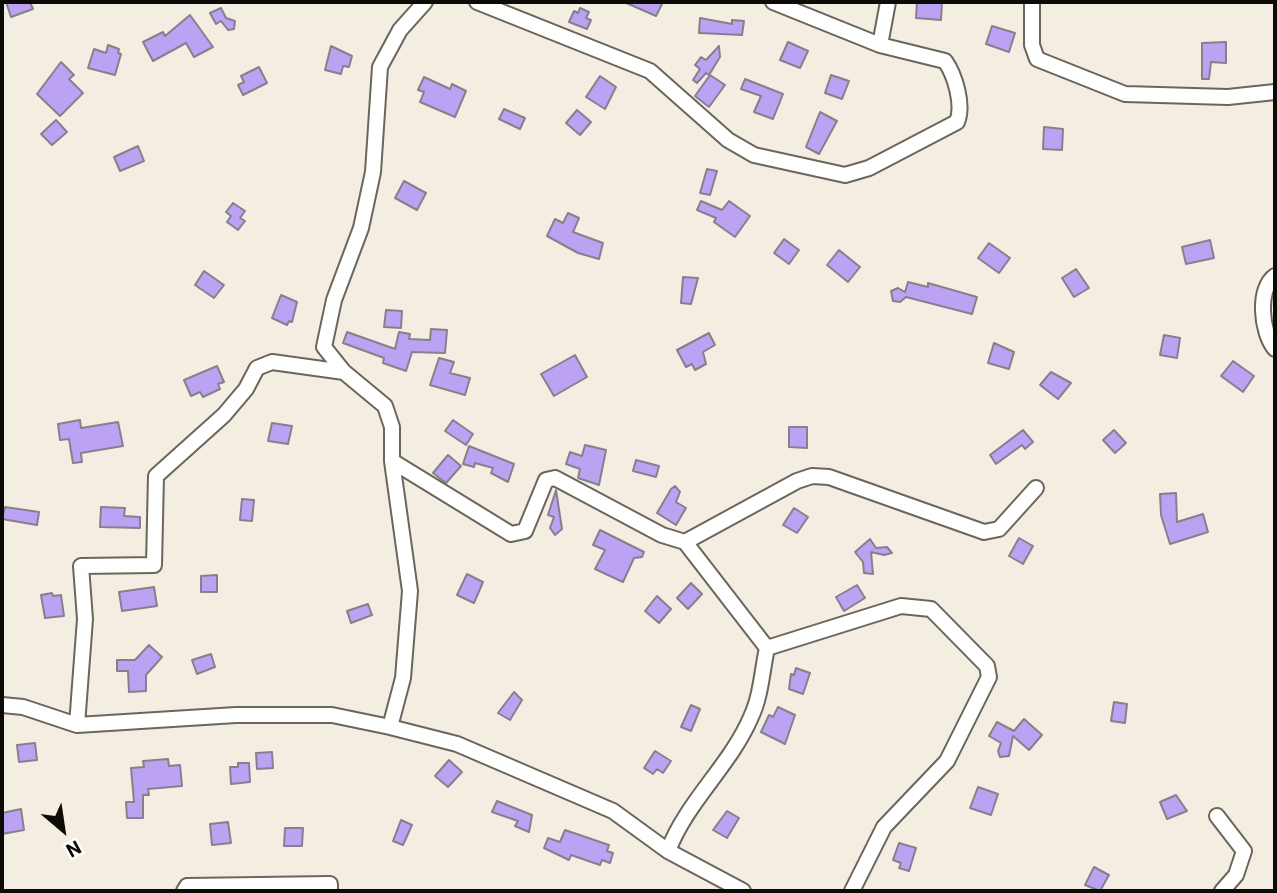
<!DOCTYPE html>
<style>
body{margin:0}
#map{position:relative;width:1277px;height:893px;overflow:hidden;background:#f4eee2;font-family:Roboto,sans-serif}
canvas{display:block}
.frame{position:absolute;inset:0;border:4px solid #0d0b08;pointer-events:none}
.north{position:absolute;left:28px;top:795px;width:70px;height:70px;-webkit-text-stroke:5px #fff;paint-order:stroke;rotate:151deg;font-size:19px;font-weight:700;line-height:28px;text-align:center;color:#0d0b08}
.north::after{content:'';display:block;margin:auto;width:24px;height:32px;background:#0d0b08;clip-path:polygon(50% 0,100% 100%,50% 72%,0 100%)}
</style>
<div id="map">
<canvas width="1277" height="893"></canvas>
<div class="frame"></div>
<div class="north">N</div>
</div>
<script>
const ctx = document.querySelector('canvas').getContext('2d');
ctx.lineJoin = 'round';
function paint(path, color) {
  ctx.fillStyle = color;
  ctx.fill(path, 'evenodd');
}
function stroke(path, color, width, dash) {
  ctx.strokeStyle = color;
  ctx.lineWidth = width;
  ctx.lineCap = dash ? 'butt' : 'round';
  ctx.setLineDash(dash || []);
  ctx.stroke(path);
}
const building = new Path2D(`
 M6,2H30L33,9L11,17Z
 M624,2H663L656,16Z
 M917,2H942L941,20L916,18Z
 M221,8L226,18L235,21L234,29L228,30L221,21L216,24L210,13Z
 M580,8L589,12L586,18L591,20L587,29L569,22L574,11L578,13Z
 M190,15L213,47L194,57L186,43L153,61L143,42L163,32L165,36Z
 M700,18L732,24V20L744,21L742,35L699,33Z
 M992,26L1015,33L1009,52L986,44Z
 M788,42L808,51L800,68L780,60Z
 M1226,42V63L1211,62L1209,79H1202V43Z
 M108,45L119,49L118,53L121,54L115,75L88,68L94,49L106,53Z
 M331,46L352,56L349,67L343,66L341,74L325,70Z
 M719,46L720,57L709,75L706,73L697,83L693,80L700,69L695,65L701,57L706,60Z
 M61,62L74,75L69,79L83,93L60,116L37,94Z
 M259,67L267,83L243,95L238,85L244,82L241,76Z
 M710,75L725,85L709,107L695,96Z
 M831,75L849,81L842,99L825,93Z
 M600,76L616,87L605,109L586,97Z
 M424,77L450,89L452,84L466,91L455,117L420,102L424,92L418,90Z
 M745,79L783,94L773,119L754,112L761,96L741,89Z
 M504,109L525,118L520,129L499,119Z
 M577,110L591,122L580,135L566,123Z
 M820,112L837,121L819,154L806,147Z
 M56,120L67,132L52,145L41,134Z
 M1044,127L1063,129L1062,150L1043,149Z
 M138,146L144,161L120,171L114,157Z
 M707,169L717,171L710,195L700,193Z
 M404,181L426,193L417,210L395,198Z
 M701,201L722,210L729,201L750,216L735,237L714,222L716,218L697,210Z
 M233,203L245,211L240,218L245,221L238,230L227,222L231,216L226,212Z
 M568,213L579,218L573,232L603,243L599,259L578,253L547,236L555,219L563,223Z
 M784,239L799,250L789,264L774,253Z
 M1210,240L1214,258L1186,264L1182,247Z
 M989,243L1010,258L999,273L978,258Z
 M839,250L860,267L848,282L827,265Z
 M1076,269L1089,288L1074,297L1062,278Z
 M204,271L224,285L214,298L195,285Z
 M683,277L698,278L691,304L681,303Z
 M908,282L928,287V283L977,297L972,314L906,297L900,302L893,301L891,291L898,288L905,292Z
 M281,295L297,302L292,322L289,321L287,325L272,318Z
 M386,310L402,311L401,328L384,327Z
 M431,329L447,330L445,353L412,352L406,371L383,363L384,358L343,343L347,332L395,349L399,332L410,334L409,339L430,340Z
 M709,333L715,345L703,352L706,364L695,370L692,364L686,367L677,350Z
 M1164,335L1180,338L1177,358L1160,355Z
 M994,343L1014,352L1009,369L988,363Z
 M575,355L587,377L554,396L541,374Z
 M439,358L454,362L450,373L470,378L465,395L430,385Z
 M1233,361L1254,376L1243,392L1221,376Z
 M217,366L224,382L218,384L220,389L203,397L200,392L191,396L184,380Z
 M1051,372L1071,383L1058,399L1040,385Z
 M80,420L81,428L118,422L123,446L81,453L82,462L73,463L69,439L60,440L58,424Z
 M453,420L473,434L466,445L445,431Z
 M272,423L292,426L288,444L268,441Z
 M789,427H807V448L789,447Z
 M1023,430L1033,442L1025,449L1022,445L996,464L990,455Z
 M1114,430L1126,443L1115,453L1103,440Z
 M585,445L606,450L599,485L578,478L580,469L566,464L570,452L582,456Z
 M469,446L514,464L508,482L491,473L493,468L475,463L474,467L463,464Z
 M448,455L461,466L446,483L433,473Z
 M636,460L659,466L656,477L633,471Z
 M675,486L680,492L676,502L686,508L676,525L657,513L671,489Z
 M556,490L562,529L555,535L550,528L554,517L548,515Z
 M1176,493L1177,522L1203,514L1208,532L1170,544L1161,515L1160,494Z
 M242,499L254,500L252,521L240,520Z
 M5,507L39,512L37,525L2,519Z
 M101,507L125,508L124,516L140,517V528L100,527Z
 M794,508L808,517L797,533L783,525Z
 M600,530L644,552L642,557L634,558L623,582L595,569L605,550L593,545Z
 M1019,538L1033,546L1023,564L1009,556Z
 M870,539L876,548L887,547L892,553L884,555L871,552L873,574L864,573L863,562L855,552Z
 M467,574L483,582L474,603L457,595Z
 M217,575V592H201V576Z
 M691,583L702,594L688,609L677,598Z
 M857,585L865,598L844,611L836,597Z
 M154,587L157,606L122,611L119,592Z
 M52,593L53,596L61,595L64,616L45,618L41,595Z
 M657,596L671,609L659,623L645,611Z
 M368,604L372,615L351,623L347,611Z
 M149,645L162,657L146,675V691L129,692L128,671H117V660H135Z
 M211,654L215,667L197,674L192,660Z
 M796,668L810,673L803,694L789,689L791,674L794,675Z
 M514,692L522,700L510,720L498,713Z
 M1114,702L1127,704L1125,723L1111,721Z
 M691,705L700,709L691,731L681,727Z
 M778,707L795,715L785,744L761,732L769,715L773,717Z
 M1024,719L1042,735L1029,750L1013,736L1009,756L1000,757L998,751L1001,743L989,736L997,722L1014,731Z
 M35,743L37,760L19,762L17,745Z
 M655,751L671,761L663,773L657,769L653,774L644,768Z
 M272,752L273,768L257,769L256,753Z
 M168,759L169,766L180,765L182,786L148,789L149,795H143V818H127L126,802H134L131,768L144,767L143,761Z
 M449,760L462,772L448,787L435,776Z
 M238,763H249L250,782L231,784L230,767H238Z
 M978,787L998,794L991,815L970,808Z
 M1176,795L1187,811L1167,819L1160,802Z
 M497,801L532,815L529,832L515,826L518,821L492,812Z
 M21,809L24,830L2,834V813Z
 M727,811L739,818L727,838L713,830Z
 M401,820L412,825L403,845L393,841Z
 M228,822L231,843L212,845L210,824Z
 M285,828H303L302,846H284Z
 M565,830L609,845L607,851L613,853L610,863L602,860L600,865L571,855L569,860L544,848L548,838L560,842Z
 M899,843L916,848L909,871L899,868L901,863L893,860Z
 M1094,867L1109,875L1100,891L1085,885Z`);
const minor = new Path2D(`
 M477,2L650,71L728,140L754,155L845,175L869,168L957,122C964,105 955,75 945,61L880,45L773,2
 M1032,2V45L1037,59L1125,94L1228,97L1275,92
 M880,45L888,2
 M1275,276C1257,288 1261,333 1275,349
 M392,461L511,534L525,531L546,480L555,478L662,535L685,542L767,648C762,671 761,696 751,717C730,766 687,801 668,851
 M685,542L797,481L812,476L829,477L984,532L999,529L1036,488
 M767,648L901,606L931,609L987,666L989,677L947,761L884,827L852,891
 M2,705L23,707L77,725L236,715H332L390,727L457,744L613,811L668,851L743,891
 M77,725L85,619L81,566L154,565L156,476L224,415L246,389L257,368L272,362L344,372
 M390,727L403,678L410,591L392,461V427L385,406L344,372L324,347L334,300L361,228L373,172L380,67L400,30L425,2
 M1217,816L1244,851L1236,875L1222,891
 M184,891L187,886L330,884V891`);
paint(building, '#bca2f3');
stroke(building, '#84818c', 2);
stroke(minor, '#6b665b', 18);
stroke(minor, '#fff', 14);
</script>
